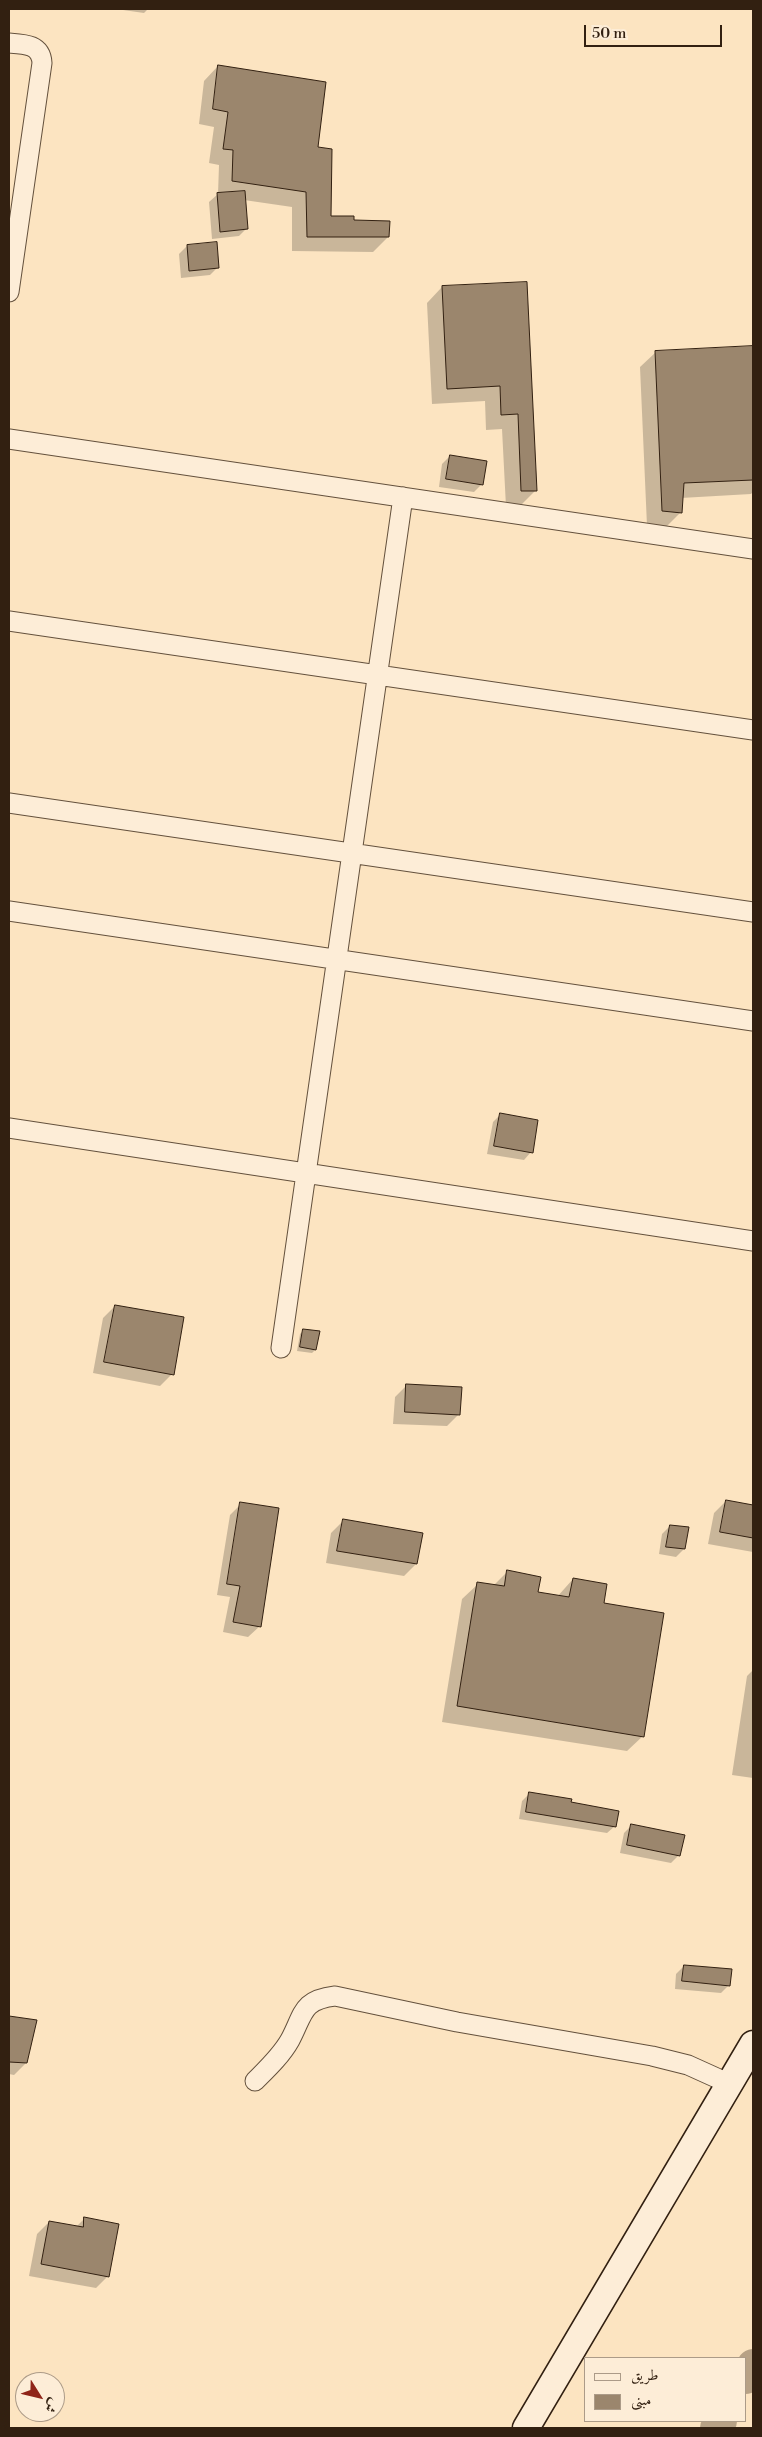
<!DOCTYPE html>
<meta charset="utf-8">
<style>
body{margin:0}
#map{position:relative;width:762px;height:2437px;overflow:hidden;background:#fce4c1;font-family:"Libre Bodoni",Amiri,serif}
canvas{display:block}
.frame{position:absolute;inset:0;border:10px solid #322011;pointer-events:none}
.legend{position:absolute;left:584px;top:2357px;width:162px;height:65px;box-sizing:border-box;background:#fdedd7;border:1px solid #ac9b88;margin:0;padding:6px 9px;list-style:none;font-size:15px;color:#322011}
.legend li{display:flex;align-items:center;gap:10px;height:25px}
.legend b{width:25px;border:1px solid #ac9b88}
.north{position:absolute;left:15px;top:2372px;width:50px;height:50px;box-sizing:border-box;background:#fdedd7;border:1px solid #ac9b88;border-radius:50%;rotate:126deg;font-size:14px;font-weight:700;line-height:20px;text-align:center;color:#322011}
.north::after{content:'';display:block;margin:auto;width:18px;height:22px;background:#8f2418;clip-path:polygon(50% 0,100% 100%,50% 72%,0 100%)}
.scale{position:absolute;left:584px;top:25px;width:138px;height:22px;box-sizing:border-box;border:2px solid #322011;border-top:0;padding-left:6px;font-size:15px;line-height:18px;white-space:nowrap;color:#322011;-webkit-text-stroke:4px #fdedd7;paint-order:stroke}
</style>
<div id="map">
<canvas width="762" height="2437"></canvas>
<div class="frame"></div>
<ul class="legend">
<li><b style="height:6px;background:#fdedd7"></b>طريق</li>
<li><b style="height:14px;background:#9b866d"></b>مبنى</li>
</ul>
<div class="north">ش</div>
<div class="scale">50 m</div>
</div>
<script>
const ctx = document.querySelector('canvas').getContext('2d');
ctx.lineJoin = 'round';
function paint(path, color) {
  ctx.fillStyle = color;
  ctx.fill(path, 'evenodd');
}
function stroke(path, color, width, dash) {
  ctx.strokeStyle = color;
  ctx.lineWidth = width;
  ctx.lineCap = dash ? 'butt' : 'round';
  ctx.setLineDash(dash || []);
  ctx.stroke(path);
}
const shadow = new Path2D(`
 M116,9H148L144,13Z
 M218,66L317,148L329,217L353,222L388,237L373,252L292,251V207L244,200L247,228L239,236L212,239L209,202L218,194L219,165L209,163L214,127L199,124L204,81Z
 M187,246L218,267L210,275L181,278L179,254Z
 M526,283L536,490L520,506L506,507L502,429L486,430L485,401L432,404L427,303L442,287Z
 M753,347V492L751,494L681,498V512L665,528L647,526L640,367L656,352Z
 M450,456L482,484L474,492L439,487L442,464Z
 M501,1114L531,1152L524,1160L487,1154L493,1122Z
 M115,1306L172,1374L160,1386L93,1373L103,1318Z
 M304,1330L315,1350L312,1353L297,1351L300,1334Z
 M407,1385L459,1414L447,1426L393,1424L395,1397Z
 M726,1501L753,1506V1552L708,1544L714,1513Z
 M241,1504L260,1626L248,1637L223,1632L230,1597L217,1595L230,1515Z
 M343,1521L416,1564L404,1576L326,1563L331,1533Z
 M670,1526L684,1549L676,1557L659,1554L662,1534Z
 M508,1571L537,1593L557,1597L573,1579L602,1604L643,1736L627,1751L442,1722L462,1599L478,1584L493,1586Z
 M753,1670V1778L732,1775L747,1676Z
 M529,1794L570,1803L615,1826L607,1833L519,1819L522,1801Z
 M632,1825L679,1855L671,1863L620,1853L624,1833Z
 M684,1966L729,1985L721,1993L675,1989L676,1974Z
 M9,2017L35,2021L26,2063L14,2075L9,2074Z
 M85,2218L108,2276L96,2288L29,2276L37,2234L49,2222L76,2227Z`);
const river = new Path2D(`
 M746,2378L753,2365
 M716,2428L721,2421`);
const building = new Path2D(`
 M218,65L326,82L318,147L332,149L331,216H354V220L390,221L389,237H307L306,192L232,181L233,150L223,149L228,112L213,109Z
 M245,191L248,229L220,232L217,193Z
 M217,242L219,268L189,271L187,245Z
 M527,282L537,491H521L518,414L501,415L500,386L447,389L442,286Z
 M753,346V480L684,483L682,513L662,511L655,351Z
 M450,455L487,461L483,485L446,479Z
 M500,1113L538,1120L533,1153L494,1146Z
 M115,1305L184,1317L174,1375L104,1362Z
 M303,1329L320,1331L316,1350L300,1347Z
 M406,1384L462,1387L460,1415L405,1412Z
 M726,1500L753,1505V1538L720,1532Z
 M240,1502L279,1508L261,1627L233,1622L240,1586L227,1584Z
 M343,1519L423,1533L417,1564L337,1551Z
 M670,1525L689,1527L685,1549L666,1547Z
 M507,1570L541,1577L538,1592L569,1597L573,1578L607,1584L604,1603L664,1613L644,1737L457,1706L477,1582L504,1586Z
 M529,1792L572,1799L571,1802L619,1811L616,1827L526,1812Z
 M631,1824L685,1835L680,1856L627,1845Z
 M684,1965L732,1969L730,1986L682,1981Z
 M9,2016L37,2020L27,2063L9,2062Z
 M84,2217L119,2224L109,2277L41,2264L49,2221L83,2227Z`);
const street = new Path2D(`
 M9,43C24,44 41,44 42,63L9,292
 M9,439L753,549
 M9,621L753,730
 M9,803L753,912
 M9,911L753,1021
 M9,1128L753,1241
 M281,1348L403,497
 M255,2081C267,2069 281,2056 290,2040C304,2014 301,2000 335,1996L457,2022L652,2056L688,2065L730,2084`);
const secondary = new Path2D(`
 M526,2428L753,2044`);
paint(shadow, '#0003');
stroke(river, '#b7a185', 32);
paint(building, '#9b866d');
stroke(building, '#322011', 1);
stroke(street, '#64513d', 21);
stroke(secondary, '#322011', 29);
stroke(street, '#fdedd7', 19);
stroke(secondary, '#fdedd7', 26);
</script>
